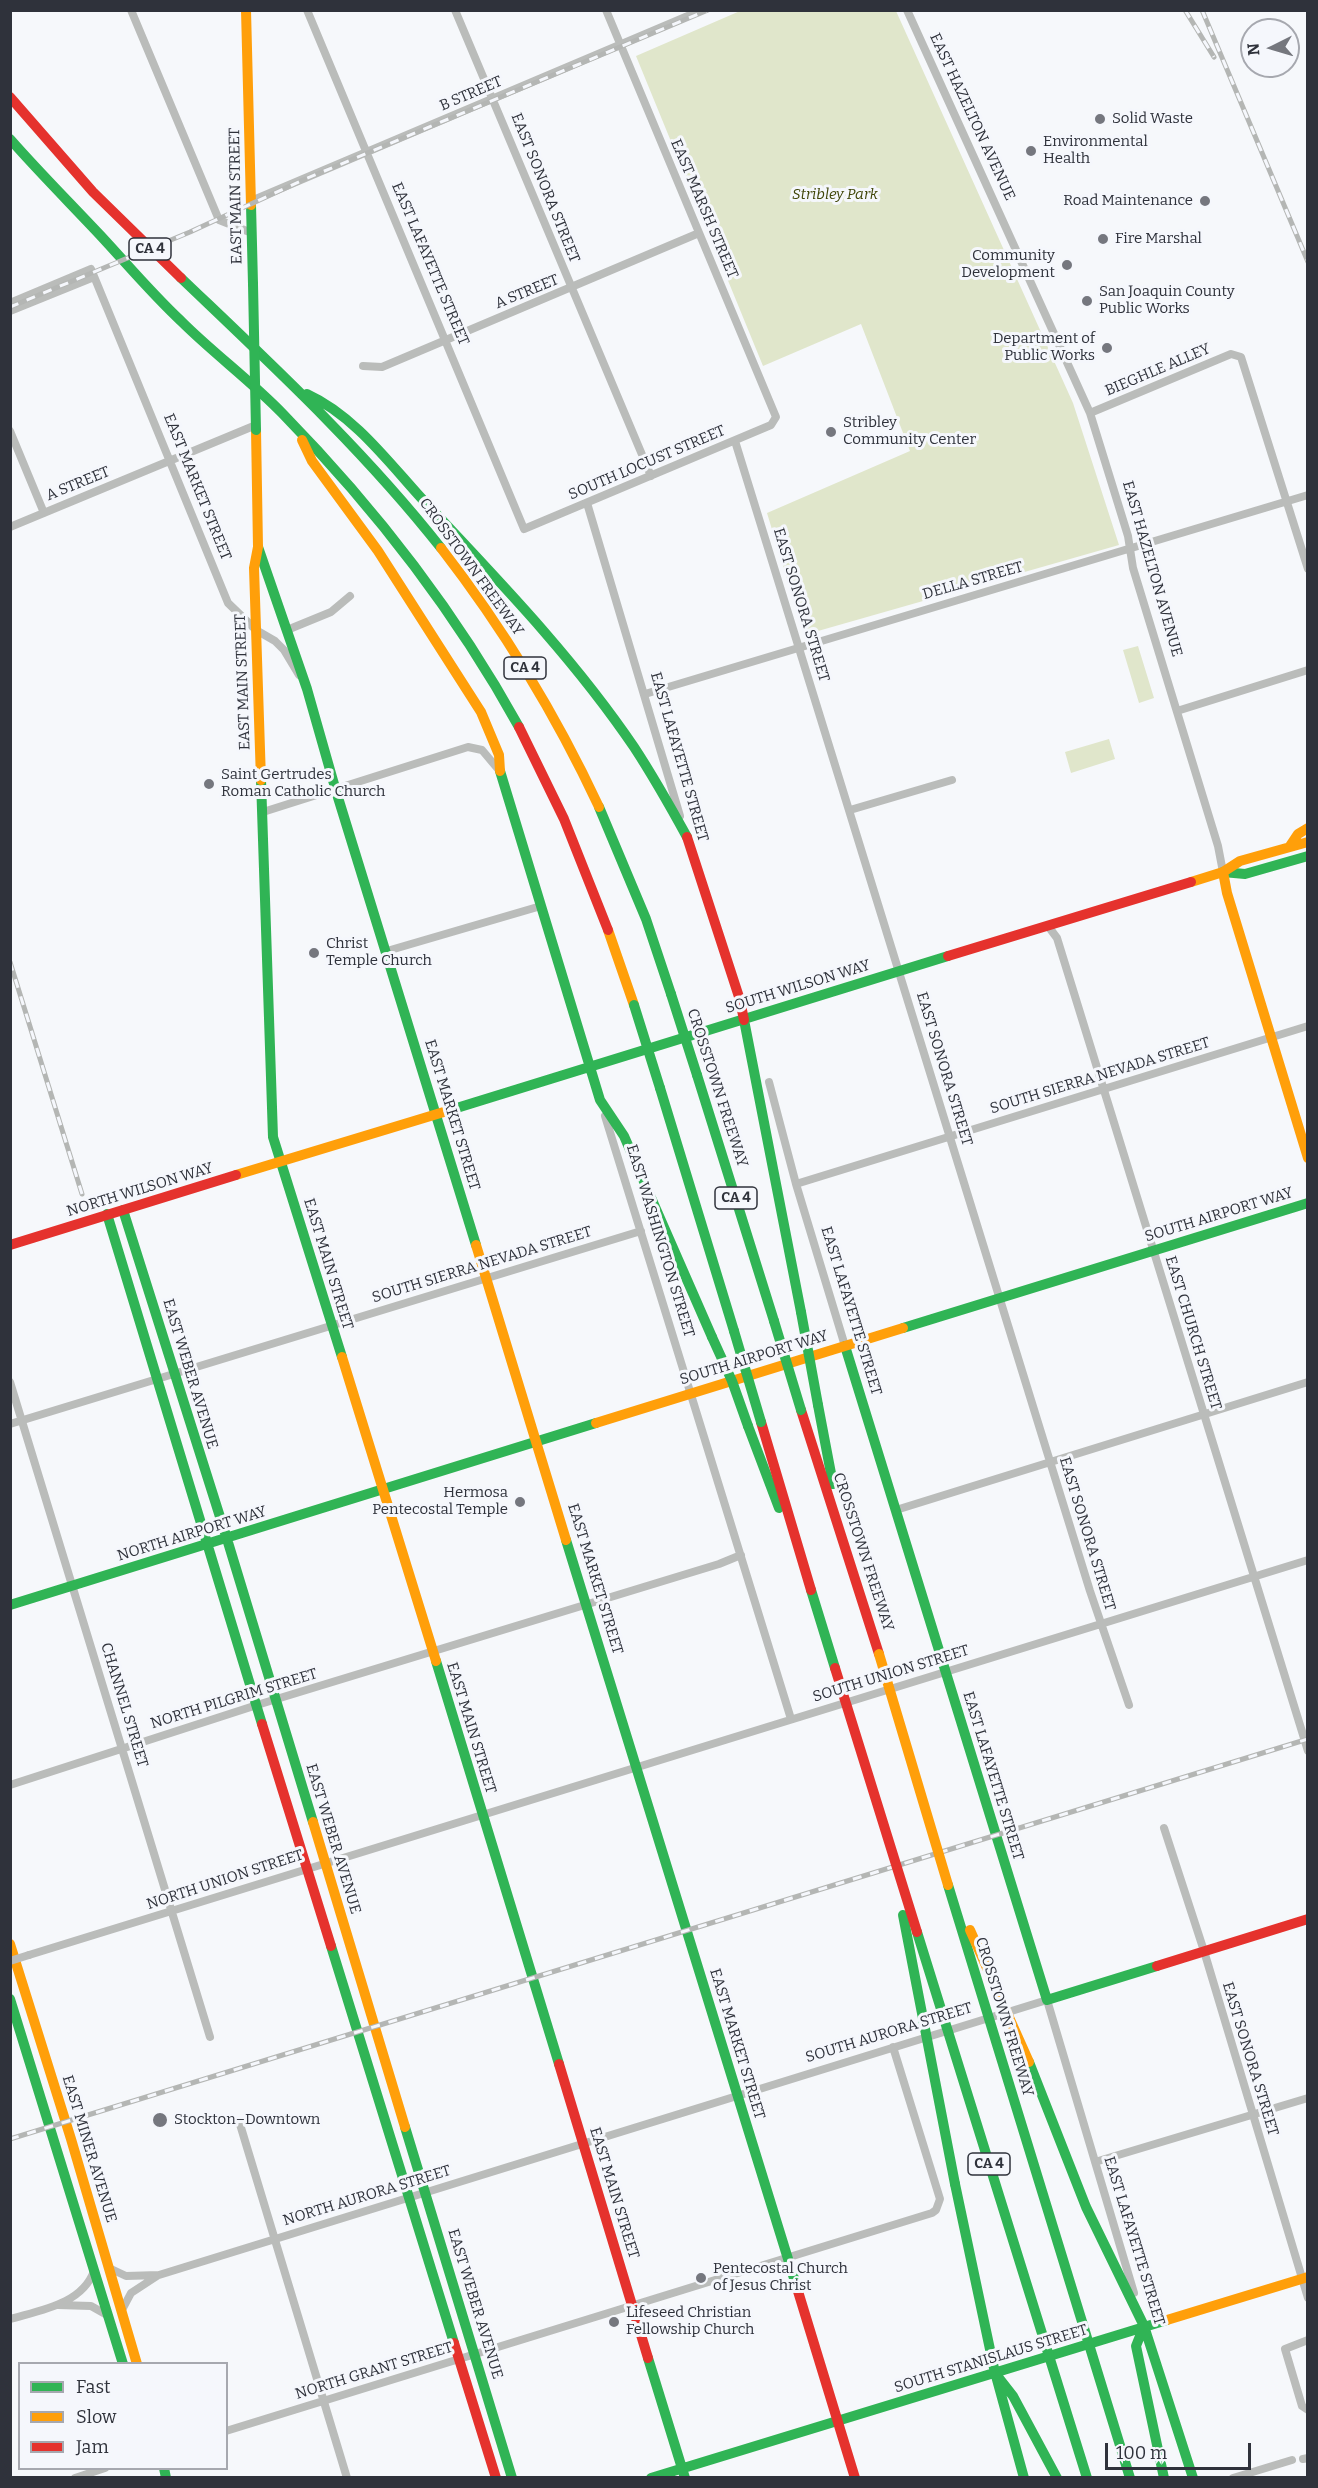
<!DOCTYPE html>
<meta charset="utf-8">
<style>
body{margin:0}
#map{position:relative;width:1318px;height:2488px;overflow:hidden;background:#f6f8fb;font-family:Bitter,serif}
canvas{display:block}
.frame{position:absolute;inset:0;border:12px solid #2f323b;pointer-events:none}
.legend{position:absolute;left:18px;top:2362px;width:210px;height:108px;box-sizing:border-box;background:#f5f7fc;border:2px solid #a6a8af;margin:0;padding:8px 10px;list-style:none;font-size:18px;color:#2f323b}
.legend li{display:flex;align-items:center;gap:12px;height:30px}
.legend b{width:30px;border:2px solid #a6a8af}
.north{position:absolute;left:1240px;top:18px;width:60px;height:60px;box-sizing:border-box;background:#f5f7fc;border:2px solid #a6a8af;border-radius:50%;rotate:265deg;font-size:16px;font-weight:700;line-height:24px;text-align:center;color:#2f323b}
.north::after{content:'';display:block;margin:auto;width:21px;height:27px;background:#75777e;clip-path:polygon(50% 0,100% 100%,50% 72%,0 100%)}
.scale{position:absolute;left:1105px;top:2443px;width:146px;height:27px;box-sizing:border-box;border:3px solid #2f323b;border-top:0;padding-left:8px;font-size:18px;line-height:21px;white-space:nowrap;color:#2f323b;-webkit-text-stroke:4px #f5f7fc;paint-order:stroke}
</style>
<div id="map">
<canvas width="1318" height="2488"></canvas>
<div class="frame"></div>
<ul class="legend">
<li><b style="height:8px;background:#30b455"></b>Fast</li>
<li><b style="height:8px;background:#ff9f0a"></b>Slow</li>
<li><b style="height:8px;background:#e5322d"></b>Jam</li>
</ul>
<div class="north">N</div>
<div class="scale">100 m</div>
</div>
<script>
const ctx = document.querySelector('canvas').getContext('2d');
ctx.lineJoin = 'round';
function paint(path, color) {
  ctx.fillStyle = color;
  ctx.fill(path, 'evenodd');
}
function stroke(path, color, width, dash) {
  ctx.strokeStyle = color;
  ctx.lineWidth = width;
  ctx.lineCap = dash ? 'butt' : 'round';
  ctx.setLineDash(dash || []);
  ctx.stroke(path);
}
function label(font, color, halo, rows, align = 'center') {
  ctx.font = font + ' Bitter,serif';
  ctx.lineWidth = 6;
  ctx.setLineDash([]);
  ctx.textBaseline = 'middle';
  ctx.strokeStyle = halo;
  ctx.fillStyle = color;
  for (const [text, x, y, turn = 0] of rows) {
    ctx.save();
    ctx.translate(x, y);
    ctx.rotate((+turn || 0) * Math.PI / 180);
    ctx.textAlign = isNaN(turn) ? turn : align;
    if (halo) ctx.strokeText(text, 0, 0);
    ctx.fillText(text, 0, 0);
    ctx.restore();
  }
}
const green = new Path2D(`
 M740,11H896L1073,403L1119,545L804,635L767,513L910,451L861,324L763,366L636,56Z
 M1138,646L1154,698L1139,703L1123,650Z
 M1109,739L1115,759L1071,773L1065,752Z`);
const street = new Path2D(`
 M131,10L219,220L252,233
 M307,10L524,529L771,425L776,417L606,10
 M455,10L651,476
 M907,10L1090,413L1128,536L1133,568L1218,846L1223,872
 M251,201L702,10
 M10,303L91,269L228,603L256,630L275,641L284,650L299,675
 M10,311L94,277
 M363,366L382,367L699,233
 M1090,413L1231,354L1241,357L1308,569
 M10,431L44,513
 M735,441L1090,1591L1129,1705
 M587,503L680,816
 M10,527L256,425
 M287,630L331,612L350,596
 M645,694C866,626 1087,563 1308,495
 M1177,711L1308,670
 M850,810L952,780
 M263,812L468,747L482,750L498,769
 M1048,926L1057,938L1308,1751
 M387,951L541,906
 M769,1082L796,1184L845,1346
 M605,1116L791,1719
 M796,1184L1308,1026
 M10,1382L210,2037
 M10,1424L641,1231
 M896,1510L1308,1382
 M10,1785L257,1705L719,1564L741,1555
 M1164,1828L1204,1951L1308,2298
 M29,1955L1308,1560
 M239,2121L347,2478
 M1095,2162L1308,2098
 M109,2268L126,2276L159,2275L1047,2000L1134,2293
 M58,2305L91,2306L107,2315
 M122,2310L131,2293L157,2276
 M10,2319C41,2310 82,2304 94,2271
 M1308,2340L1285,2349L1302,2406L1308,2410
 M226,2431L932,2213L936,2210L940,2199L893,2047
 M1303,2459L1308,2458
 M75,2478L105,2468
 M1233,2478L1292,2460`);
const fast = new Path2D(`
 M10,139C39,172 70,203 100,235C127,264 152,294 181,321C213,353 250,380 282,413C375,508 455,611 519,727
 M251,205L253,284
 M181,278C272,365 363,449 441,548
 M307,394C355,416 389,463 424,501C498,580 573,657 634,747C653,776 670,806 687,837
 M258,547L307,689L336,791L476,1245
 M500,771L600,1100
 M261,780L273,1137L342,1357
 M599,807L646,919L671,994
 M1223,872L1245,874L1308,856
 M744,1020L801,1312
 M697,1075L774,1321
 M660,1088L734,1331
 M600,1100L624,1136L712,1337
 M447,1111L948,956
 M123,1210L227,1539L313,1822
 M107,1214L262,1724
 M903,1328L1308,1203
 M845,1346L1047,2000L1157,1966
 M818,1405L833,1484
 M748,1426L779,1508
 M566,1540L797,2288
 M811,1590L835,1668
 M10,1605L596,1423
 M436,1661L559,2064
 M331,1946L454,2343
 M10,1999L123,2364
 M1029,2062L1086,2207L1144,2326L1136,2346L1164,2478
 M405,2127L512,2478
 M955,2184L995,2373L1013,2396L1057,2478
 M1144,2326L1193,2478
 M648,2358L685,2478
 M996,2376L1024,2478
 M164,2468L166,2478
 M651,2478L1167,2320`);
const slow = new Path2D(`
 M246,10L251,205
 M256,430L258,547L254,568L261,780
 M302,440L312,461L378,551L481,712L499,755L500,771
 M441,548C503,628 556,715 599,807
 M1290,846L1298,834L1308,828
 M1223,872L1227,893L1308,1158
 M1191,882L1223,872L1240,861L1308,842
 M608,930L634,1005
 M236,1175L447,1111
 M476,1245L566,1540
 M342,1357L436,1661
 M596,1423L903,1328
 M313,1822L405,2127
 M10,1944L71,2139L137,2364
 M1167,2320L1308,2277`);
const jam = new Path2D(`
 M10,97L93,192L181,278
 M519,727L564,819L608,930
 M687,837L740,1000L744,1020
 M948,956L1191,882
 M10,1245L236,1175
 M801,1410L879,1654
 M761,1422L811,1590
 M262,1724L331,1946
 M1157,1966L1308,1919
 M559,2064L648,2358
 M797,2288L855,2478
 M454,2343L496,2478`);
const rail = new Path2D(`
 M1185,10L1214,57
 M1202,10L1308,262
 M10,307L190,232L303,180L708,10
 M10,962L82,1194
 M10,2139L1308,1739`);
const streetBridge = new Path2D(`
 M10,1961L29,1955`);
const fastBridge = new Path2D(`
 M253,284L256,430
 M671,994L697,1075
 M634,1005L660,1088
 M801,1312L818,1405
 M774,1321L801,1410
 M734,1331L761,1422
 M712,1337L732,1381L748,1426
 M948,1885L1130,2478
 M903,1915L955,2184
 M917,1932L1087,2478`);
const slowBridge = new Path2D(`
 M879,1654L948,1885
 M970,1930L1029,2062`);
const jamBridge = new Path2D(`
 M835,1668L917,1932`);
const markers = [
 [1100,119,6,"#75777e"],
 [1031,151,6,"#75777e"],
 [1205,201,6,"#75777e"],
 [1103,239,6,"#75777e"],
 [1067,265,6,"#75777e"],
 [1087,301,6,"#75777e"],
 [1107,348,6,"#75777e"],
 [831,432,6,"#75777e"],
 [209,784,6,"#75777e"],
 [314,953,6,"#75777e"],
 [520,1502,6,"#75777e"],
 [160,2120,8,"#75777e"],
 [701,2278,6,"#75777e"],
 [614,2322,6,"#75777e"]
];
const shields = [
 [150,249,42],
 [525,668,42],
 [736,1198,42],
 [989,2164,42]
];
const shieldNames = [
 ["CA 4",150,249],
 ["CA 4",525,668],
 ["CA 4",736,1198],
 ["CA 4",989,2164]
];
const streetNames = [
 ["B STREET",471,94,-23],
 ["EAST HAZELTON AVENUE",972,117,65],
 ["EAST SONORA STREET",545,188,68],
 ["EAST MAIN STREET",236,196,-91],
 ["EAST MARSH STREET",704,209,67],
 ["EAST LAFAYETTE STREET",430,264,67],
 ["A STREET",527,292,-22],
 ["BIEGHLE ALLEY",1158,370,-23],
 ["SOUTH LOCUST STREET",647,463,-23],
 ["A STREET",78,484,-22],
 ["EAST MARKET STREET",197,487,68],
 ["CROSSTOWN FREEWAY",471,567,54],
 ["EAST HAZELTON AVENUE",1152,569,74],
 ["DELLA STREET",973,581,-16],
 ["EAST SONORA STREET",801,605,73],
 ["EAST MAIN STREET",243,682,-92],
 ["EAST LAFAYETTE STREET",679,757,74],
 ["SOUTH WILSON WAY",798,987,-17],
 ["EAST SONORA STREET",944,1069,73],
 ["SOUTH SIERRA NEVADA STREET",1100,1076,-17],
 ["CROSSTOWN FREEWAY",717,1088,72],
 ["EAST MARKET STREET",452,1115,73],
 ["NORTH WILSON WAY",140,1190,-17],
 ["SOUTH AIRPORT WAY",1219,1215,-17],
 ["EAST WASHINGTON STREET",660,1241,73],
 ["EAST MAIN STREET",328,1264,73],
 ["SOUTH SIERRA NEVADA STREET",482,1265,-17],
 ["EAST LAFAYETTE STREET",851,1311,73],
 ["EAST CHURCH STREET",1193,1333,73],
 ["SOUTH AIRPORT WAY",754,1358,-17],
 ["EAST WEBER AVENUE",190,1374,73],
 ["NORTH AIRPORT WAY",192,1534,-17],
 ["EAST SONORA STREET",1087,1534,73],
 ["CROSSTOWN FREEWAY",863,1552,72],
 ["EAST MARKET STREET",595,1579,73],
 ["SOUTH UNION STREET",891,1674,-17],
 ["NORTH PILGRIM STREET",234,1699,-17],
 ["CHANNEL STREET",124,1705,73],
 ["EAST MAIN STREET",471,1728,73],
 ["EAST LAFAYETTE STREET",993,1776,73],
 ["EAST WEBER AVENUE",333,1839,73],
 ["NORTH UNION STREET",225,1880,-18],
 ["CROSSTOWN FREEWAY",1004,2017,73],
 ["SOUTH AURORA STREET",889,2033,-17],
 ["EAST MARKET STREET",737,2044,73],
 ["EAST SONORA STREET",1250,2059,73],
 ["EAST MINER AVENUE",89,2149,73],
 ["EAST MAIN STREET",614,2193,73],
 ["NORTH AURORA STREET",367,2196,-17],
 ["EAST LAFAYETTE STREET",1134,2241,73],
 ["EAST WEBER AVENUE",475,2304,73],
 ["SOUTH STANISLAUS STREET",991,2359,-17],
 ["NORTH GRANT STREET",374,2371,-17]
];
const poiNames = [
 ["Solid Waste",1112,119],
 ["Environmental",1043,142],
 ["Health",1043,159],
 ["Road Maintenance",1193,201,"right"],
 ["Fire Marshal",1115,239],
 ["Community",1055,256,"right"],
 ["Development",1055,273,"right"],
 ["San Joaquin County",1099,292],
 ["Public Works",1099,309],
 ["Department of",1095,339,"right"],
 ["Public Works",1095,356,"right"],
 ["Stribley",843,423],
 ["Community Center",843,440],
 ["Saint Gertrudes",221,775],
 ["Roman Catholic Church",221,792],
 ["Christ",326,944],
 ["Temple Church",326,961],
 ["Hermosa",508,1493,"right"],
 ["Pentecostal Temple",508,1510,"right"],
 ["Stockton–Downtown",174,2120],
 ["Pentecostal Church",713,2269],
 ["of Jesus Christ",713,2286],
 ["Lifeseed Christian",626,2313],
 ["Fellowship Church",626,2330]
];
const parkNames = [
 ["Stribley Park",835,195]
];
paint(green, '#e0e6cb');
stroke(street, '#babcba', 8);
stroke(fast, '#30b455', 10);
stroke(slow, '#ff9f0a', 10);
stroke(jam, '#e5322d', 10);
stroke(rail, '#b4b6b4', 5);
stroke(rail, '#f5f7fc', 3, [9]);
stroke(streetBridge, '#babcba', 8);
stroke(fastBridge, '#30b455', 10);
stroke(slowBridge, '#ff9f0a', 10);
stroke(jamBridge, '#e5322d', 10);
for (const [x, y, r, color] of markers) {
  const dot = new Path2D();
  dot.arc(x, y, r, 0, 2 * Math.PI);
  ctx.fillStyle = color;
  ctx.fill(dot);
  stroke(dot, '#f5f7fc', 2);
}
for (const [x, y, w] of shields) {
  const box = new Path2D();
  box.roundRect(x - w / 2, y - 11, w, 22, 4.5);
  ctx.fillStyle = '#f5f7fc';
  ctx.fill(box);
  stroke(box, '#2f323b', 1.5);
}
label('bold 14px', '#2f323b', null, shieldNames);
label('15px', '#2f323b', '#f5f7fc', streetNames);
label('15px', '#2f323b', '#f5f7fc', poiNames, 'left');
label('italic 15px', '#3f4507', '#f5f7fc', parkNames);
</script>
